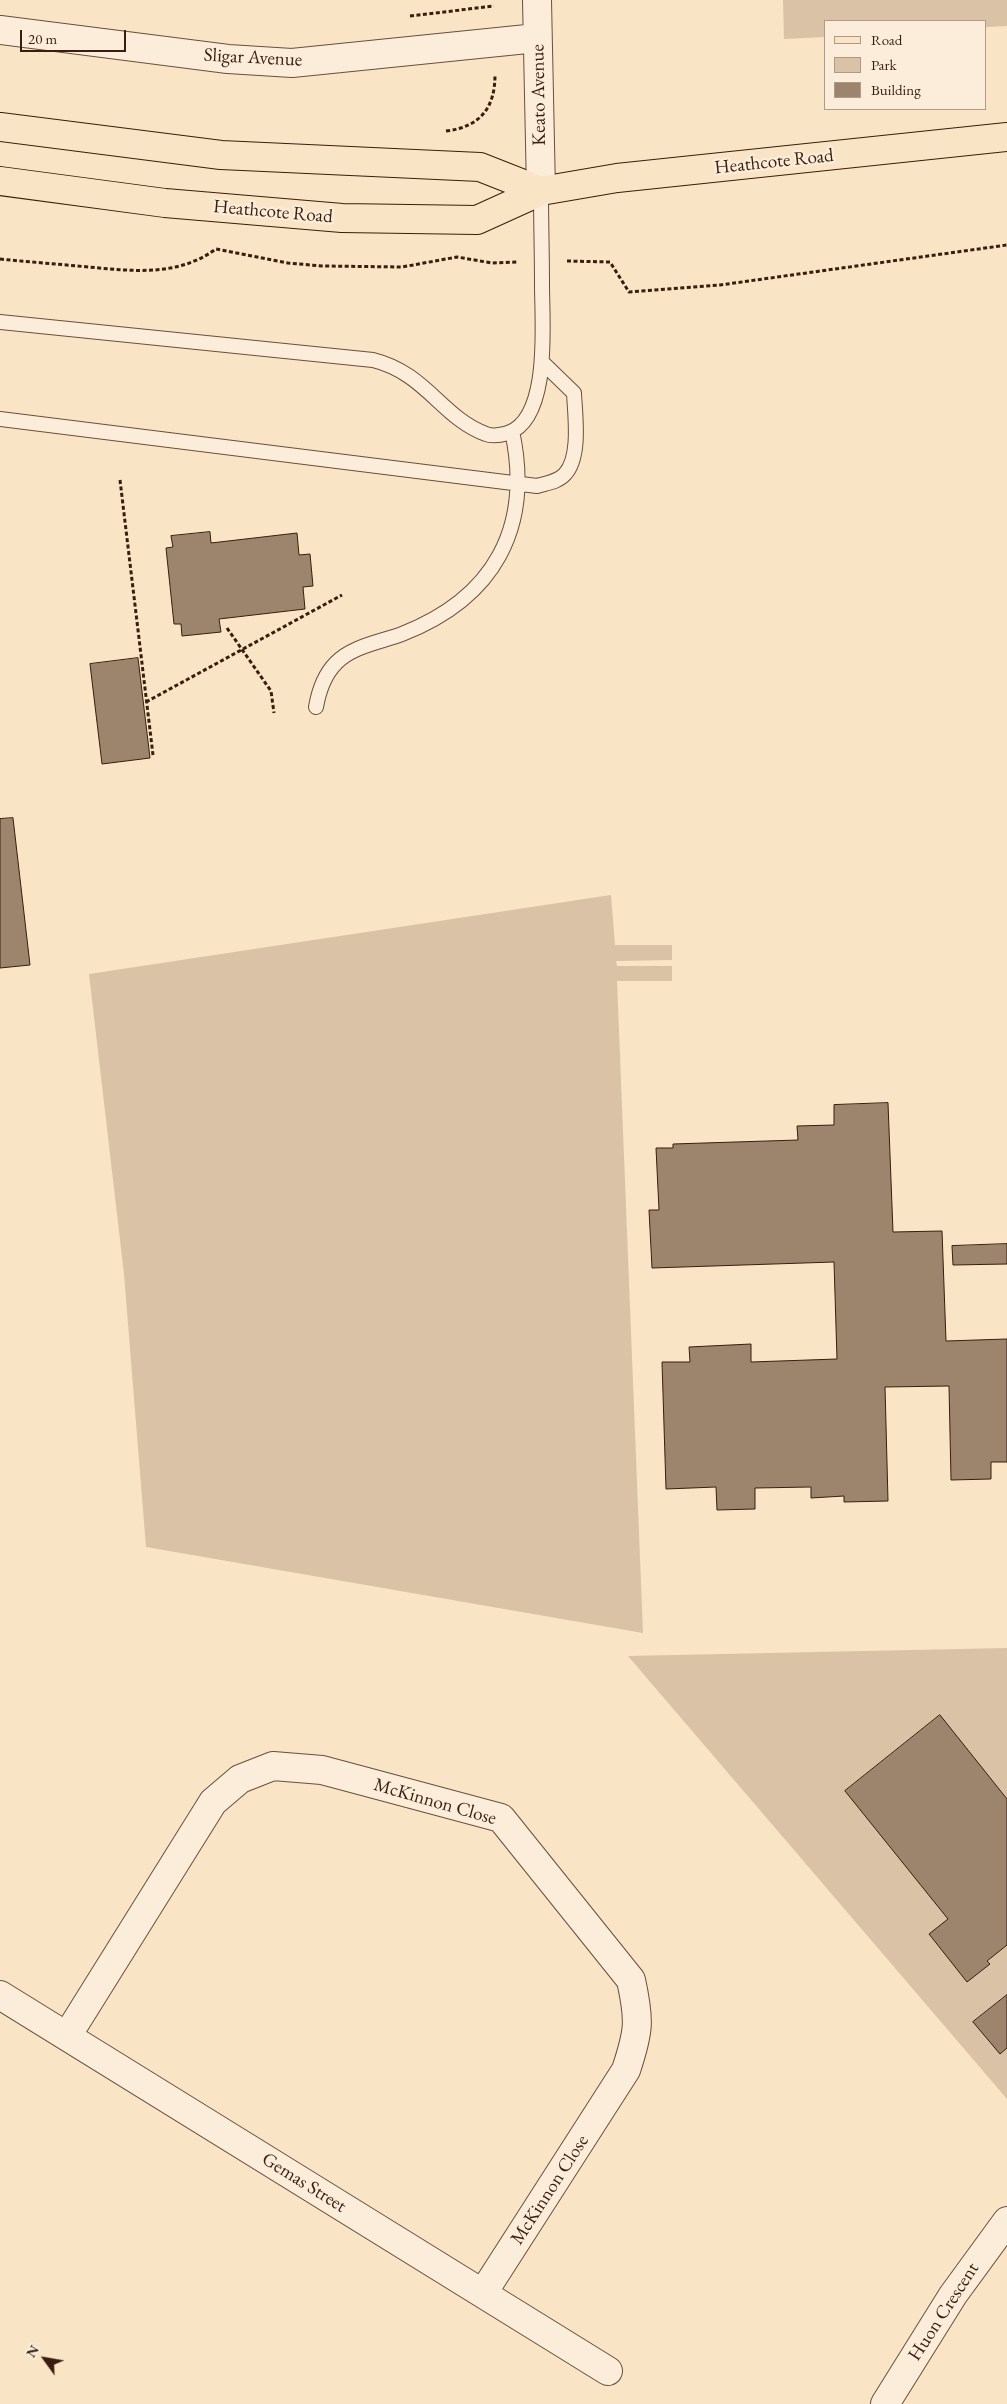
<!DOCTYPE html>
<style>
body{margin:0}
#map{position:relative;width:1007px;height:2404px;overflow:hidden;background:#f9e4c5;font-family:"EB Garamond",serif}
canvas{display:block}
.legend{position:absolute;left:824px;top:20px;width:162px;height:90px;box-sizing:border-box;background:#fbedd9;border:1px solid #ae9a88;margin:0;padding:6px 9px;list-style:none;font-size:15px;color:#3a1d0e}
.legend li{display:flex;align-items:center;gap:10px;height:25px}
.legend b{width:25px;border:1px solid #ae9a88}
.north{position:absolute;left:20px;top:2334px;width:50px;height:50px;-webkit-text-stroke:4px #fbedd9;paint-order:stroke;rotate:302deg;font-size:14px;font-weight:700;line-height:20px;text-align:center;color:#3a1d0e}
.north::after{content:'';display:block;margin:auto;width:18px;height:22px;background:#3a1d0e;clip-path:polygon(50% 0,100% 100%,50% 72%,0 100%)}
.scale{position:absolute;left:20px;top:30px;width:106px;height:22px;box-sizing:border-box;border:2px solid #3a1d0e;border-top:0;padding-left:6px;font-size:15px;line-height:18px;white-space:nowrap;color:#3a1d0e;-webkit-text-stroke:4px #fbedd9;paint-order:stroke}
</style>
<div id="map">
<canvas width="1007" height="2404"></canvas>
<ul class="legend">
<li><b style="height:6px;background:#f9e4c5"></b>Road</li>
<li><b style="height:14px;background:#d9c2a6"></b>Park</li>
<li><b style="height:14px;background:#9d846d"></b>Building</li>
</ul>
<div class="north">N</div>
<div class="scale">20 m</div>
</div>
<script>
const ctx = document.querySelector('canvas').getContext('2d');
ctx.lineJoin = 'round';
function paint(path, color) {
  ctx.fillStyle = color;
  ctx.fill(path, 'evenodd');
}
function stroke(path, color, width, dash) {
  ctx.strokeStyle = color;
  ctx.lineWidth = width;
  ctx.lineCap = dash ? 'butt' : 'round';
  ctx.setLineDash(dash || []);
  ctx.stroke(path);
}
function label(font, color, halo, rows, align = 'center') {
  ctx.font = font + ' "EB Garamond",serif';
  ctx.lineWidth = 4.5;
  ctx.setLineDash([]);
  ctx.textBaseline = 'middle';
  ctx.strokeStyle = halo;
  ctx.fillStyle = color;
  for (const [text, x, y, turn = 0] of rows) {
    ctx.save();
    ctx.translate(x, y);
    ctx.rotate((+turn || 0) * Math.PI / 180);
    ctx.textAlign = isNaN(turn) ? turn : align;
    if (halo) ctx.strokeText(text, 0, 0);
    ctx.fillText(text, 0, 0);
    ctx.restore();
  }
}
const green = new Path2D(`
 M783,0H1007V26L986,27V21H826V37L784,39Z
 M611,895L615,945H672V960L616,961L617,966H672V981H617L643,1633L146,1547L124,1274L89,974Z
 M1007,1648V2099L628,1656Z`);
const building = new Path2D(`
 M210,532L211,543L297,533L299,555L310,554L313,586L303,587L305,609L219,619L221,632L182,636L181,624H174L166,548L173,547L171,536Z
 M138,658L150,758L102,764L90,664Z
 M13,818L30,965L0,968V819Z
 M888,1103L893,1232L942,1231L946,1341L1007,1339V1462H991V1479L951,1480L949,1386L885,1387L888,1501L844,1502V1496L811,1498V1487L755,1488V1509L717,1510L716,1487L666,1489L662,1362H690L689,1347L751,1344V1362L837,1359L834,1262L652,1268L649,1210H659L656,1148H673V1144L798,1140L797,1126L834,1125V1105Z
 M1007,1244V1264L953,1265L952,1246Z
 M940,1715L1007,1799V1945L987,1961L990,1964L967,1982L929,1934L948,1919L845,1791Z
 M1007,1995V2048L1000,2054L973,2022Z`);
const path = new Path2D(`
 M410,16L494,6
 M446,131C480,127 495,108 495,75
 M0,259C29,262 58,264 88,267C133,271 177,277 216,249L288,263L322,266L402,267L457,257L492,263L518,262
 M567,261L610,262L629,292L720,285L1007,245
 M120,480L153,755
 M227,628L271,691L274,713
 M146,702L342,595`);
const service = new Path2D(`
 M0,322L373,360C426,373 442,418 486,434C493,437 501,435 508,433C551,418 542,322 542,285C542,254 541,222 541,191
 M0,419L537,486C547,483 558,482 565,474C581,457 575,415 574,393L542,362
 M316,707C319,690 324,675 336,663C352,646 381,642 402,634C494,598 533,528 512,431`);
const minor = new Path2D(`
 M537,0L541,191
 M0,30L228,59L292,63L537,38
 M0,1995L608,2371
 M67,2036L213,1802L240,1779L273,1766L322,1770L501,1818L631,1980C640,2021 639,2031 626,2070L483,2293
 M885,2404L953,2295L1007,2221`);
const primary = new Path2D(`
 M0,127L221,155L480,167L541,191
 M0,181L165,203L342,218L477,220L541,191L617,178L1007,137`);
const streetNames = [
 ["Sligar Avenue",253,58,3],
 ["Keato Avenue",539,95,-91],
 ["Heathcote Road",774,162,-6],
 ["Heathcote Road",273,212,5],
 ["McKinnon Close",435,1802,16],
 ["Gemas Street",304,2183,32],
 ["McKinnon Close",550,2190,-57],
 ["Huon Crescent",944,2312,-57]
];
paint(green, '#d9c2a6');
paint(building, '#9d846d');
stroke(building, '#3a1d0e', 1);
stroke(service, '#6a4f3c', 16);
stroke(minor, '#6a4f3c', 30);
stroke(primary, '#3a1d0e', 30);
stroke(path, '#3a1d0e', 3, [4, 2.5]);
stroke(service, '#fbedd9', 14);
stroke(minor, '#fbedd9', 28);
stroke(primary, '#f9e4c5', 28);
label('19px', '#3a1d0e', '#fbedd9', streetNames);
</script>
